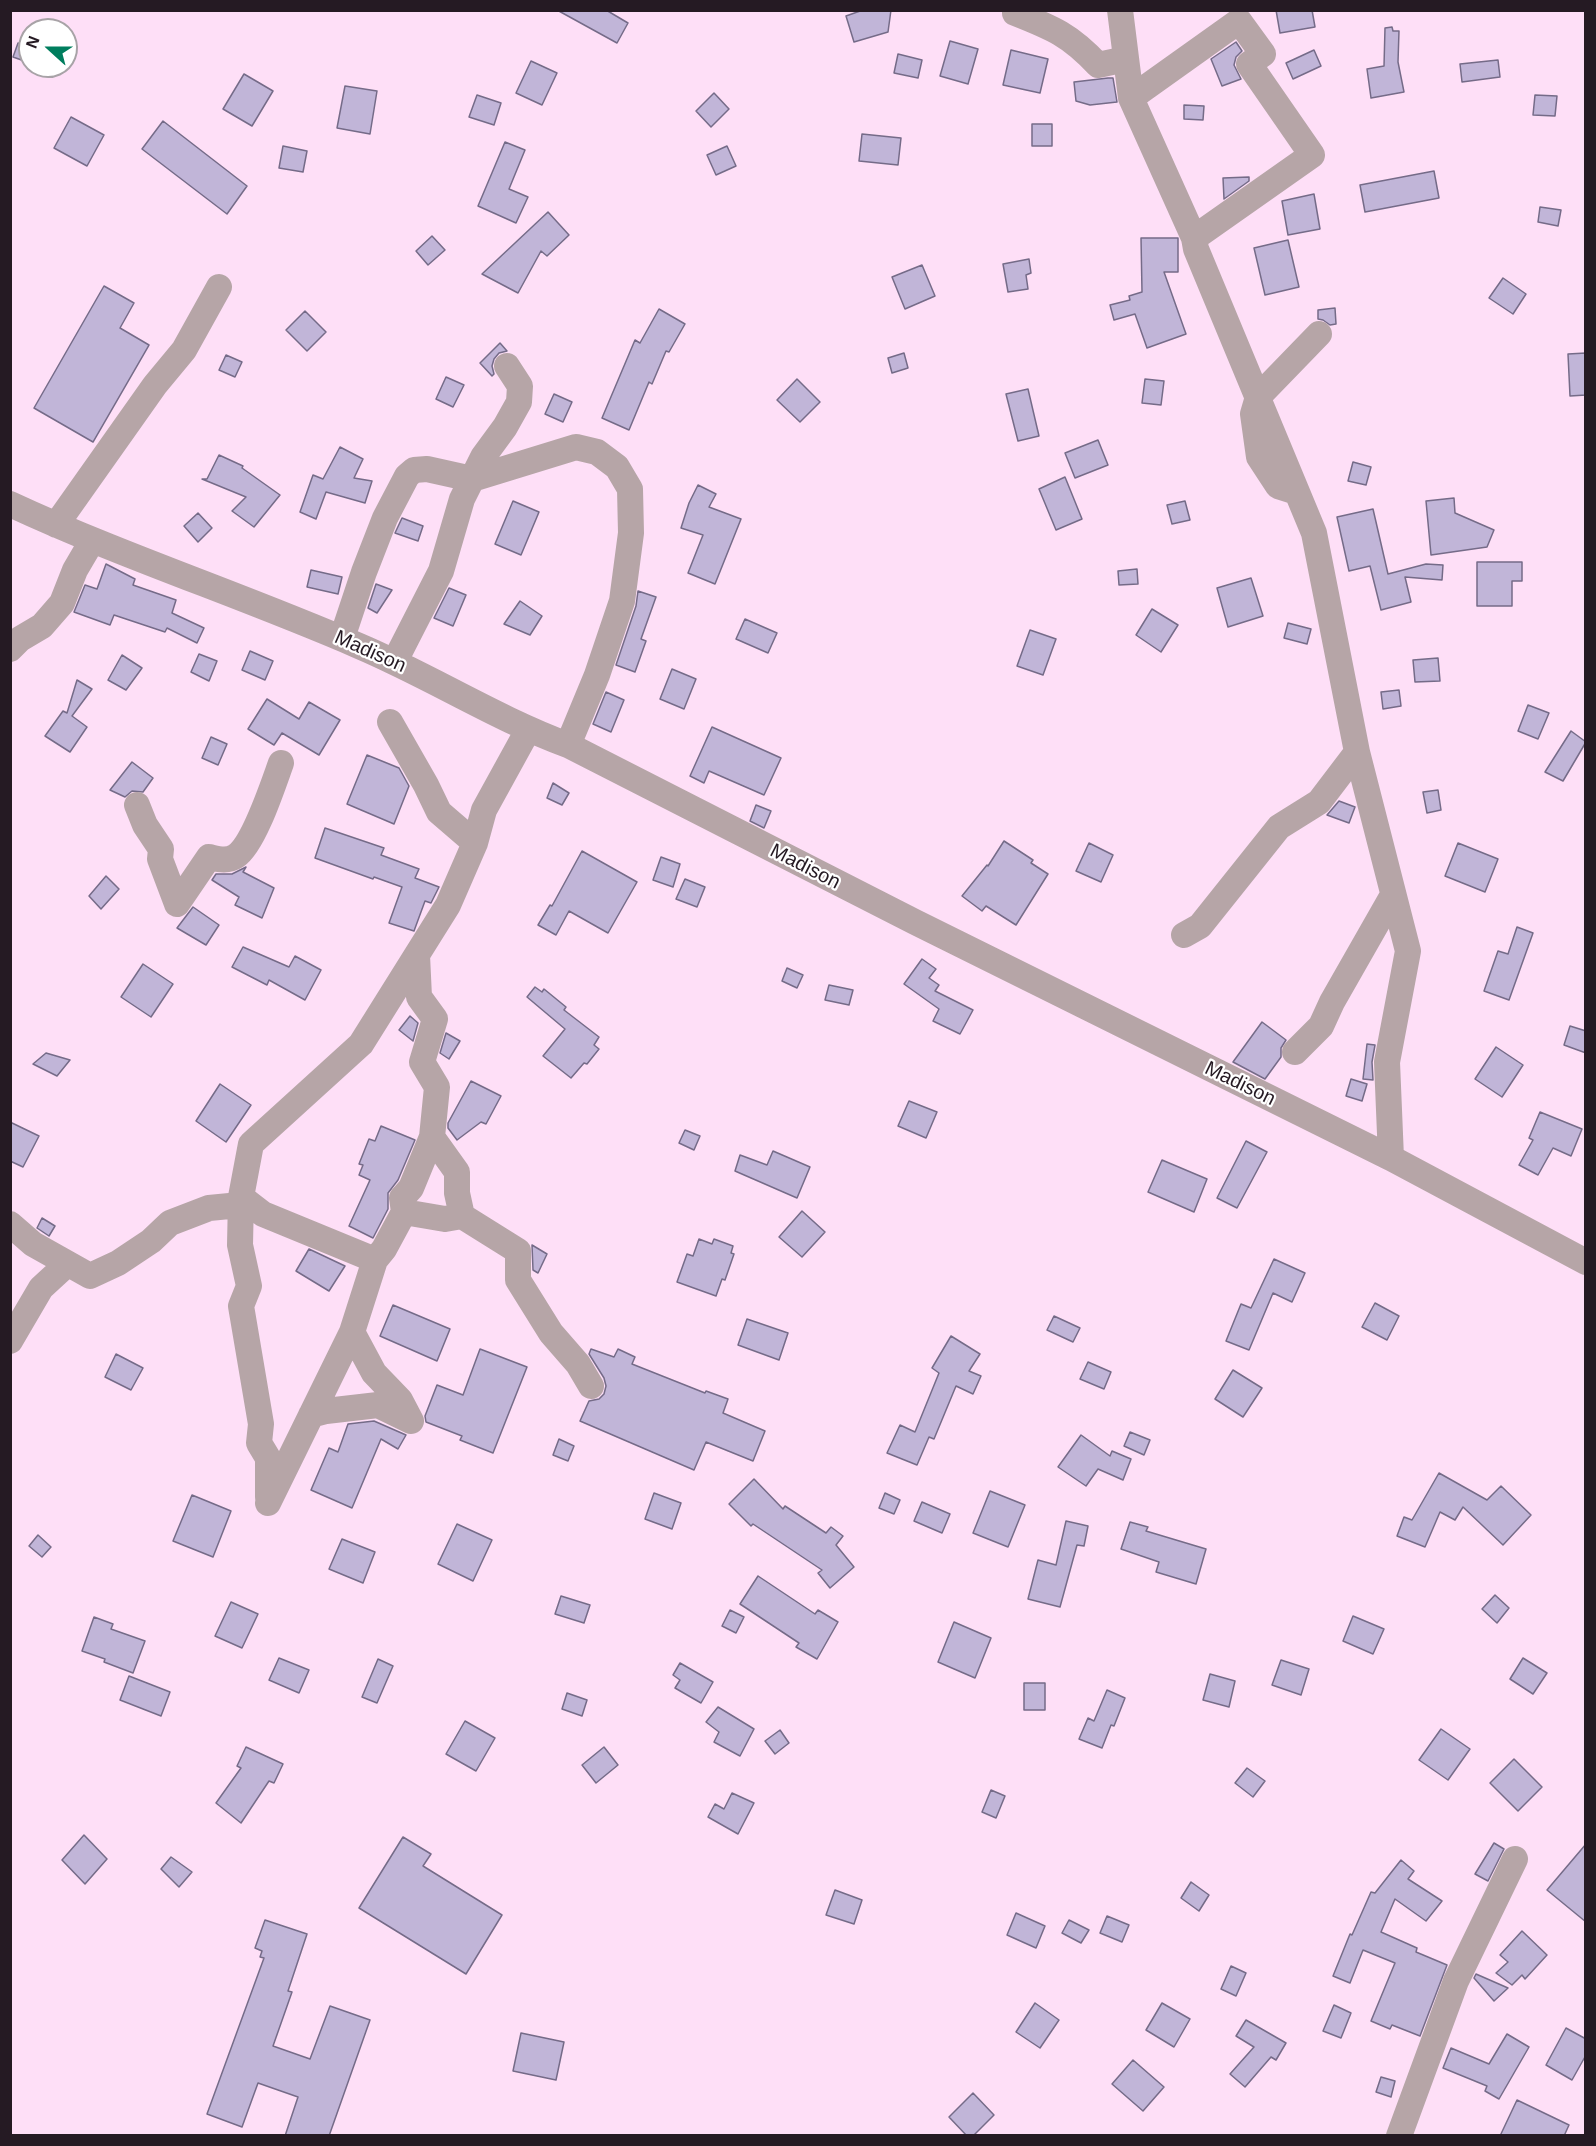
<!DOCTYPE html>
<style>
body{margin:0}
#map{position:relative;width:1596px;height:2146px;overflow:hidden;background:#fedff7;font-family:Helvetica,sans-serif}
canvas{display:block}
.frame{position:absolute;inset:0;border:12px solid #251a23;pointer-events:none}
.north{position:absolute;left:18px;top:18px;width:60px;height:60px;box-sizing:border-box;background:#fff;border:2px solid #a8a3a7;border-radius:50%;rotate:291deg;font-size:16px;font-weight:700;line-height:24px;text-align:center;color:#251a23}
.north::after{content:'';display:block;margin:auto;width:21px;height:27px;background:#007e5e;clip-path:polygon(50% 0,100% 100%,50% 72%,0 100%)}
</style>
<div id="map">
<canvas width="1596" height="2146"></canvas>
<div class="frame"></div>
<div class="north">N</div>
</div>
<script>
const ctx = document.querySelector('canvas').getContext('2d');
ctx.lineJoin = 'round';
function paint(path, color) {
  ctx.fillStyle = color;
  ctx.fill(path, 'evenodd');
}
function stroke(path, color, width, dash) {
  ctx.strokeStyle = color;
  ctx.lineWidth = width;
  ctx.lineCap = dash ? 'butt' : 'round';
  ctx.setLineDash(dash || []);
  ctx.stroke(path);
}
function label(font, color, halo, rows, align = 'center') {
  ctx.font = font + ' Helvetica,sans-serif';
  ctx.lineWidth = 4.5;
  ctx.setLineDash([]);
  ctx.textBaseline = 'middle';
  ctx.strokeStyle = halo;
  ctx.fillStyle = color;
  for (const [text, x, y, turn = 0] of rows) {
    ctx.save();
    ctx.translate(x, y);
    ctx.rotate((+turn || 0) * Math.PI / 180);
    ctx.textAlign = isNaN(turn) ? turn : align;
    if (halo) ctx.strokeText(text, 0, 0);
    ctx.fillText(text, 0, 0);
    ctx.restore();
  }
}
const building = new Path2D(`
 M557,10H606L628,23L617,43Z
 M863,10H891L888,32L854,42L846,16Z
 M1276,10H1312L1315,27L1280,33Z
 M1392,27L1393,31H1399L1398,62L1404,92L1371,98L1367,69L1384,66L1385,28Z
 M950,41L978,49L968,84L940,76Z
 M1236,42L1242,51L1236,57L1234,65L1241,79L1222,86L1211,59Z
 M18,43L30,47V63L13,57Z
 M1011,50L1048,59L1040,93L1003,85Z
 M1314,50L1321,66L1293,79L1286,63Z
 M898,54L922,60L918,78L894,73Z
 M1498,60L1500,77L1462,82L1460,64Z
 M531,61L557,73L542,105L516,93Z
 M244,74L273,91L252,126L223,109Z
 M1108,78H1113L1117,102L1090,105L1076,101L1074,82Z
 M345,86L377,91L370,134L337,128Z
 M714,93L729,109L711,127L696,111Z
 M477,95L501,103L494,125L469,117Z
 M1535,95L1557,96L1555,116L1533,115Z
 M1184,105L1204,106L1203,120L1184,119Z
 M71,117L104,135L87,166L54,148Z
 M163,121L247,186L227,214L142,149Z
 M1032,124H1052V146H1032Z
 M862,134L901,138L898,165L859,161Z
 M505,142L525,150L509,189L528,197L516,223L478,206Z
 M283,146L307,151L303,172L279,168Z
 M727,146L736,166L716,175L707,155Z
 M1434,171L1439,198L1365,212L1360,185Z
 M1249,177V181L1224,199L1223,178Z
 M1314,194L1320,229L1288,235L1282,201Z
 M1540,207L1561,210L1558,226L1538,222Z
 M548,212L569,235L547,256L541,251L518,293L482,274Z
 M432,236L445,250L428,265L416,251Z
 M1141,238H1178V272H1164L1186,334L1147,348L1135,314L1114,320L1110,305L1130,300L1129,296L1142,292Z
 M1288,240L1299,287L1265,295L1254,248Z
 M1029,259L1031,273L1026,275L1028,289L1008,292L1003,264Z
 M922,265L935,296L905,309L892,277Z
 M1503,278L1526,294L1513,314L1489,298Z
 M104,286L134,303L120,328L149,345L93,442L34,408Z
 M1335,308L1336,324L1330,325L1323,320L1318,319V310Z
 M659,309L685,324L669,352L666,351L652,384L649,382L629,430L602,418L635,340L640,343Z
 M305,311L326,332L307,351L286,330Z
 M500,343L507,351L499,353L494,359L492,366L494,374L492,376L480,363Z
 M904,353L908,368L892,373L888,358Z
 M1586,353V395L1570,396L1568,354Z
 M226,355L242,362L235,377L219,370Z
 M446,377L464,385L453,407L436,399Z
 M797,379L820,402L800,422L777,400Z
 M1145,379L1164,381L1161,405L1142,403Z
 M1028,389L1039,436L1018,441L1006,394Z
 M554,394L572,402L563,422L545,414Z
 M1098,440L1108,465L1075,478L1065,453Z
 M340,447L363,459L354,478L372,481L365,503L326,492L316,519L300,512L313,475L323,479Z
 M219,455L243,466L242,468L280,495L254,527L232,511L246,497L202,479H207Z
 M1353,462L1371,467L1366,485L1348,481Z
 M1065,477L1082,519L1056,530L1039,489Z
 M698,485L716,494L709,507L741,519L715,584L688,573L703,535L681,528L689,503Z
 M1454,498L1455,513L1494,530L1487,547L1431,555L1426,501Z
 M513,501L539,512L521,555L495,544Z
 M1185,501L1190,520L1172,524L1167,505Z
 M1373,509L1388,574L1426,564L1443,565L1442,580L1405,577L1411,602L1381,610L1370,566L1349,571L1337,517Z
 M198,513L212,528L198,542L184,526Z
 M402,518L423,526L418,541L395,533Z
 M1477,562H1522V581H1512V606H1477Z
 M106,564L135,579L133,585L176,600L172,613L204,628L197,643L167,628L165,632L114,615L110,625L74,612L85,585L97,589Z
 M1137,569L1138,584L1119,585L1118,571Z
 M311,570L342,577L338,594L307,587Z
 M1251,578L1263,616L1228,627L1217,588Z
 M376,584L392,590L377,613L368,608Z
 M449,588L466,595L453,626L434,618Z
 M638,591L656,597L641,639L646,641L635,672L616,665L636,606Z
 M520,601L542,616L530,635L504,624Z
 M1152,609L1178,625L1161,652L1136,635Z
 M745,619L777,633L768,653L736,639Z
 M1288,623L1311,629L1307,644L1284,638Z
 M1030,630L1056,639L1043,675L1017,666Z
 M250,651L273,661L265,680L242,670Z
 M199,654L217,661L209,681L191,672Z
 M122,655L142,668L126,690L108,680Z
 M1438,658L1440,681L1415,682L1413,660Z
 M672,669L696,679L684,709L660,699Z
 M77,680L92,689L72,716L87,727L70,752L45,736L63,711L67,713Z
 M1399,690L1401,706L1383,709L1381,692Z
 M606,692L624,700L611,732L593,724Z
 M267,699L299,719L309,702L340,720L319,755L282,733L274,745L248,729Z
 M1528,705L1549,713L1538,739L1518,731Z
 M712,727L781,758L764,795L709,771L704,783L690,776Z
 M1571,731L1586,742L1563,781L1545,772Z
 M211,737L227,744L218,765L202,758Z
 M367,755L399,768L409,786L394,824L347,804Z
 M132,762L153,778L143,792L132,791L125,797L110,790Z
 M553,783L569,793L562,805L547,798Z
 M1438,790L1441,810L1427,813L1423,792Z
 M1339,801L1355,807L1349,823L1327,815Z
 M756,805L771,811L764,828L750,821Z
 M325,828L384,848L381,855L419,869L415,878L439,887L431,903L425,901L414,931L389,923L402,887L374,877L373,879L315,858Z
 M1004,841L1033,860L1031,863L1048,874L1016,925L986,906L982,911L962,896L987,865L988,866Z
 M1089,843L1113,855L1101,882L1076,871Z
 M1458,843L1498,859L1485,892L1445,876Z
 M582,851L637,882L608,933L569,911L556,935L538,925L550,905L552,906Z
 M661,857L680,864L673,887L653,880Z
 M246,867L243,872L274,888L262,918L235,905L239,897L212,880L216,874H232Z
 M106,876L119,889L101,909L89,896Z
 M685,879L705,887L697,907L676,899Z
 M193,907L219,925L206,945L177,928Z
 M1517,927L1533,933L1509,1000L1484,991L1498,951L1508,954Z
 M243,947L289,967L295,956L321,970L305,1000L269,980L267,985L232,967Z
 M922,959L936,969L929,978L939,985L935,991L973,1010L960,1034L933,1021L939,1009L904,984Z
 M143,964L173,984L151,1017L121,997Z
 M787,968L803,975L797,988L782,981Z
 M829,985L853,990L849,1005L825,1000Z
 M535,987L542,992L544,989L566,1007L564,1010L599,1037L594,1045L599,1049L587,1064L584,1063L571,1078L543,1056L565,1029L527,997Z
 M410,1016L418,1023L413,1041L399,1030Z
 M1262,1022L1286,1040L1281,1048V1057L1265,1079L1233,1062Z
 M1570,1026L1586,1031V1053L1564,1045Z
 M446,1033L460,1041L449,1059L440,1053Z
 M1367,1044L1375,1045L1372,1062L1373,1080L1363,1079Z
 M1496,1047L1523,1065L1502,1097L1475,1079Z
 M46,1053L70,1060L57,1076L33,1064Z
 M1351,1079L1367,1084L1362,1101L1346,1096Z
 M471,1081L501,1096L486,1124L481,1122L457,1140L448,1128V1123Z
 M220,1084L251,1105L226,1142L196,1121Z
 M909,1101L937,1112L926,1138L898,1126Z
 M1540,1112L1582,1129L1571,1156L1553,1148L1538,1175L1519,1165L1533,1140L1529,1138Z
 M10,1122L39,1136L23,1167L10,1161Z
 M381,1126L415,1140L398,1180L388,1193V1209L373,1238L349,1226L370,1180L359,1175L363,1165L359,1164L369,1139L375,1141Z
 M685,1130L700,1136L694,1150L679,1143Z
 M1246,1141L1267,1152L1237,1208L1217,1198Z
 M773,1151L810,1167L797,1198L735,1171L740,1155L767,1165Z
 M1162,1160L1207,1179L1194,1212L1148,1192Z
 M802,1211L825,1232L802,1257L779,1237Z
 M42,1218L55,1226L49,1236L37,1228Z
 M699,1239L712,1244L714,1239L733,1246L731,1253L734,1254L725,1280L722,1279L716,1296L677,1282L687,1254L693,1256Z
 M532,1245L547,1254L538,1273L533,1270Z
 M309,1249L345,1266L329,1291L296,1271Z
 M1274,1259L1305,1273L1292,1302L1273,1293L1249,1350L1226,1341L1241,1304L1251,1308Z
 M1375,1303L1399,1316L1387,1340L1362,1327Z
 M393,1305L450,1329L437,1361L380,1336Z
 M1054,1316L1080,1328L1073,1342L1047,1330Z
 M747,1319L788,1333L779,1360L738,1345Z
 M951,1336L980,1354L969,1371L981,1376L973,1394L956,1386L934,1439L929,1437L917,1465L887,1453L900,1425L915,1432L939,1373L932,1368Z
 M480,1349L527,1367L493,1453L460,1440L462,1436L426,1422L425,1416L437,1385L463,1395Z
 M591,1349L614,1357L618,1349L635,1357L632,1364L705,1393L706,1391L728,1399L723,1413L765,1431L753,1461L706,1442L694,1470L580,1421L589,1401L599,1399L604,1394L606,1386L604,1378L589,1354Z
 M116,1354L143,1368L131,1390L105,1377Z
 M1088,1362L1111,1372L1104,1389L1080,1379Z
 M1233,1370L1262,1388L1243,1417L1215,1399Z
 M374,1421L406,1435L398,1449L381,1439L352,1508L311,1490L329,1448L338,1452L348,1424Z
 M1130,1432L1150,1440L1144,1455L1124,1446Z
 M1081,1435L1110,1456L1112,1451L1131,1459L1123,1480L1098,1469L1086,1486L1058,1467Z
 M559,1439L574,1446L568,1461L553,1455Z
 M1439,1473L1487,1500L1501,1486L1531,1515L1503,1545L1463,1507L1455,1520L1440,1512L1425,1547L1397,1536L1404,1517L1412,1520Z
 M754,1479L783,1509L785,1506L826,1533L831,1527L843,1536L836,1545L854,1567L830,1588L818,1573L822,1570L753,1524L751,1526L729,1504Z
 M990,1491L1025,1505L1008,1547L973,1533Z
 M654,1493L681,1503L672,1529L645,1519Z
 M885,1493L900,1500L894,1514L879,1508Z
 M192,1495L231,1511L213,1557L173,1541Z
 M922,1502L950,1514L942,1533L914,1521Z
 M1066,1521L1088,1526L1084,1546L1077,1545L1060,1607L1028,1599L1038,1560L1056,1565Z
 M1130,1522L1148,1527L1146,1531L1206,1549L1196,1584L1156,1572L1159,1562L1121,1549Z
 M457,1524L492,1540L473,1581L438,1564Z
 M38,1535L51,1547L42,1557L29,1546Z
 M342,1539L375,1552L363,1583L329,1569Z
 M758,1576L815,1614L818,1610L838,1622L817,1659L796,1647L799,1643L740,1604Z
 M1495,1595L1509,1608L1497,1623L1482,1609Z
 M561,1596L590,1605L584,1623L555,1614Z
 M231,1602L258,1614L242,1648L215,1636Z
 M730,1610L744,1617L736,1633L722,1626Z
 M1353,1616L1384,1629L1373,1654L1343,1641Z
 M94,1617L113,1624L111,1629L145,1641L133,1673L104,1662L105,1659L82,1651Z
 M954,1622L991,1638L975,1678L938,1662Z
 M279,1658L309,1670L299,1693L269,1680Z
 M1523,1658L1547,1673L1533,1694L1510,1679Z
 M378,1659L393,1666L377,1703L362,1697Z
 M1281,1660L1309,1669L1301,1695L1272,1685Z
 M680,1663L713,1682L701,1703L675,1688L680,1680L673,1675Z
 M1210,1674L1235,1681L1229,1707L1203,1700Z
 M129,1676L170,1692L161,1716L120,1700Z
 M1024,1683H1045V1710H1024Z
 M1107,1690L1125,1698L1114,1726L1111,1725L1102,1748L1079,1739L1088,1718L1094,1721Z
 M567,1693L587,1700L582,1716L562,1709Z
 M718,1707L754,1729L740,1756L714,1742L719,1732L706,1722Z
 M465,1721L495,1738L476,1771L446,1754Z
 M1441,1729L1470,1749L1448,1780L1419,1760Z
 M780,1730L789,1743L775,1754L765,1741Z
 M246,1747L283,1764L274,1783L269,1781L241,1823L216,1803L241,1768L237,1766Z
 M604,1747L618,1765L596,1783L582,1765Z
 M1514,1759L1542,1787L1518,1811L1490,1783Z
 M1247,1768L1265,1781L1253,1797L1235,1783Z
 M991,1790L1005,1796L996,1818L982,1812Z
 M732,1793L754,1803L738,1834L708,1817L715,1804L724,1809Z
 M84,1835L107,1859L85,1884L62,1860Z
 M403,1837L431,1854L423,1866L502,1915L466,1974L359,1908Z
 M1494,1843L1504,1849L1488,1881L1475,1874Z
 M1586,1844V1922L1547,1890Z
 M171,1857L192,1872L179,1887L161,1869Z
 M1401,1860L1414,1871L1408,1879L1442,1901L1426,1921L1395,1899L1381,1932L1417,1948L1416,1952L1447,1965L1420,2036L1392,2025L1390,2029L1371,2021L1395,1963L1363,1950L1350,1983L1333,1976L1350,1934L1352,1935L1371,1892L1375,1893Z
 M1191,1882L1209,1895L1199,1911L1181,1898Z
 M835,1890L862,1900L854,1924L826,1915Z
 M1016,1913L1045,1926L1036,1948L1007,1935Z
 M1107,1916L1129,1925L1122,1942L1100,1933Z
 M265,1920L307,1934L288,1991L292,1992L273,2046L310,2059L330,2006L370,2020L329,2136H285L298,2097L258,2083L242,2127L207,2114L264,1958L260,1957L262,1951L255,1948Z
 M1069,1920L1089,1930L1081,1943L1062,1933Z
 M1522,1931L1547,1955L1525,1979L1522,1975L1512,1985L1496,1973L1508,1962L1500,1955Z
 M1231,1966L1246,1973L1236,1996L1221,1989Z
 M1476,1974L1508,1988L1494,2001L1474,1978Z
 M1035,2003L1059,2020L1040,2048L1016,2032Z
 M1162,2003L1190,2019L1174,2047L1146,2030Z
 M1334,2005L1351,2013L1341,2038L1323,2031Z
 M1246,2020L1286,2043L1276,2060L1271,2057L1245,2087L1230,2074L1254,2047L1236,2036Z
 M1566,2028L1586,2039V2055L1572,2080L1546,2065Z
 M521,2033L564,2042L556,2080L513,2071Z
 M1507,2034L1529,2047L1499,2099L1485,2091L1487,2086L1443,2068L1451,2048L1489,2064Z
 M1133,2060L1164,2087L1143,2111L1112,2084Z
 M1381,2077L1395,2081L1391,2097L1376,2092Z
 M973,2093L994,2115L973,2136H967L949,2117Z
 M1517,2100L1569,2125L1564,2136H1500Z`);
const minor = new Path2D(`
 M1120,10L1131,98L1194,238L1196,249L1314,533L1357,752L1408,951L1387,1062L1391,1158
 M1015,13C1053,28 1070,35 1098,65L1126,59
 M1131,98L1239,21L1263,54L1249,64L1312,155L1194,238
 M1297,492L1278,486L1259,457L1253,414L1258,397L1319,334
 M10,504C124,557 244,596 359,646C430,676 495,718 568,745L915,922L1391,1158L1586,1262
 M56,525L155,385L184,350L219,287
 M342,638L364,572L385,518L407,476L414,470L427,469L472,479L576,447L597,452L617,467L630,489L631,533L622,601L597,675L568,745
 M10,649L20,639L42,626L62,603L75,570L92,541
 M395,661L441,571L462,499L483,457L505,427L519,402L520,386L507,366
 M390,722L426,785L439,812L475,843
 M137,805L145,825L161,849L160,859L177,904
 M177,904L209,857C218,859 227,862 236,856C254,844 273,785 281,763
 M1184,935L1200,926L1279,827L1319,802L1357,752
 M417,955L419,997L435,1019L422,1062L437,1087L432,1137L457,1172V1193L462,1216
 M1295,1052L1321,1026L1332,1002L1393,895
 M241,1197L240,1245L249,1286L241,1306L261,1424L259,1443L268,1458V1497
 M404,1212L402,1198L411,1188L432,1137
 M10,1224L33,1244L90,1276L118,1263L151,1241L170,1223L209,1208L240,1205
 M375,1260L384,1249L404,1212L445,1219L462,1216L518,1251V1280L551,1333L578,1364L591,1386
 M10,1341L41,1288L66,1265
 M311,1415L326,1411L378,1405L411,1421L400,1400L374,1373L352,1332
 M268,1503L352,1332L375,1260L263,1214L241,1197L251,1144L361,1044L448,905L475,843L484,810L528,730
 M1399,2136L1456,1981L1515,1859`);
const streetNames = [
 ["Madison",370,652,24],
 ["Madison",805,867,27],
 ["Madison",1240,1084,26]
];
paint(building, '#c1b5d8');
stroke(building, '#756b88', 1.5);
stroke(minor, '#b6a5a7', 26);
label('20px', '#251a23', '#fff', streetNames);
</script>
